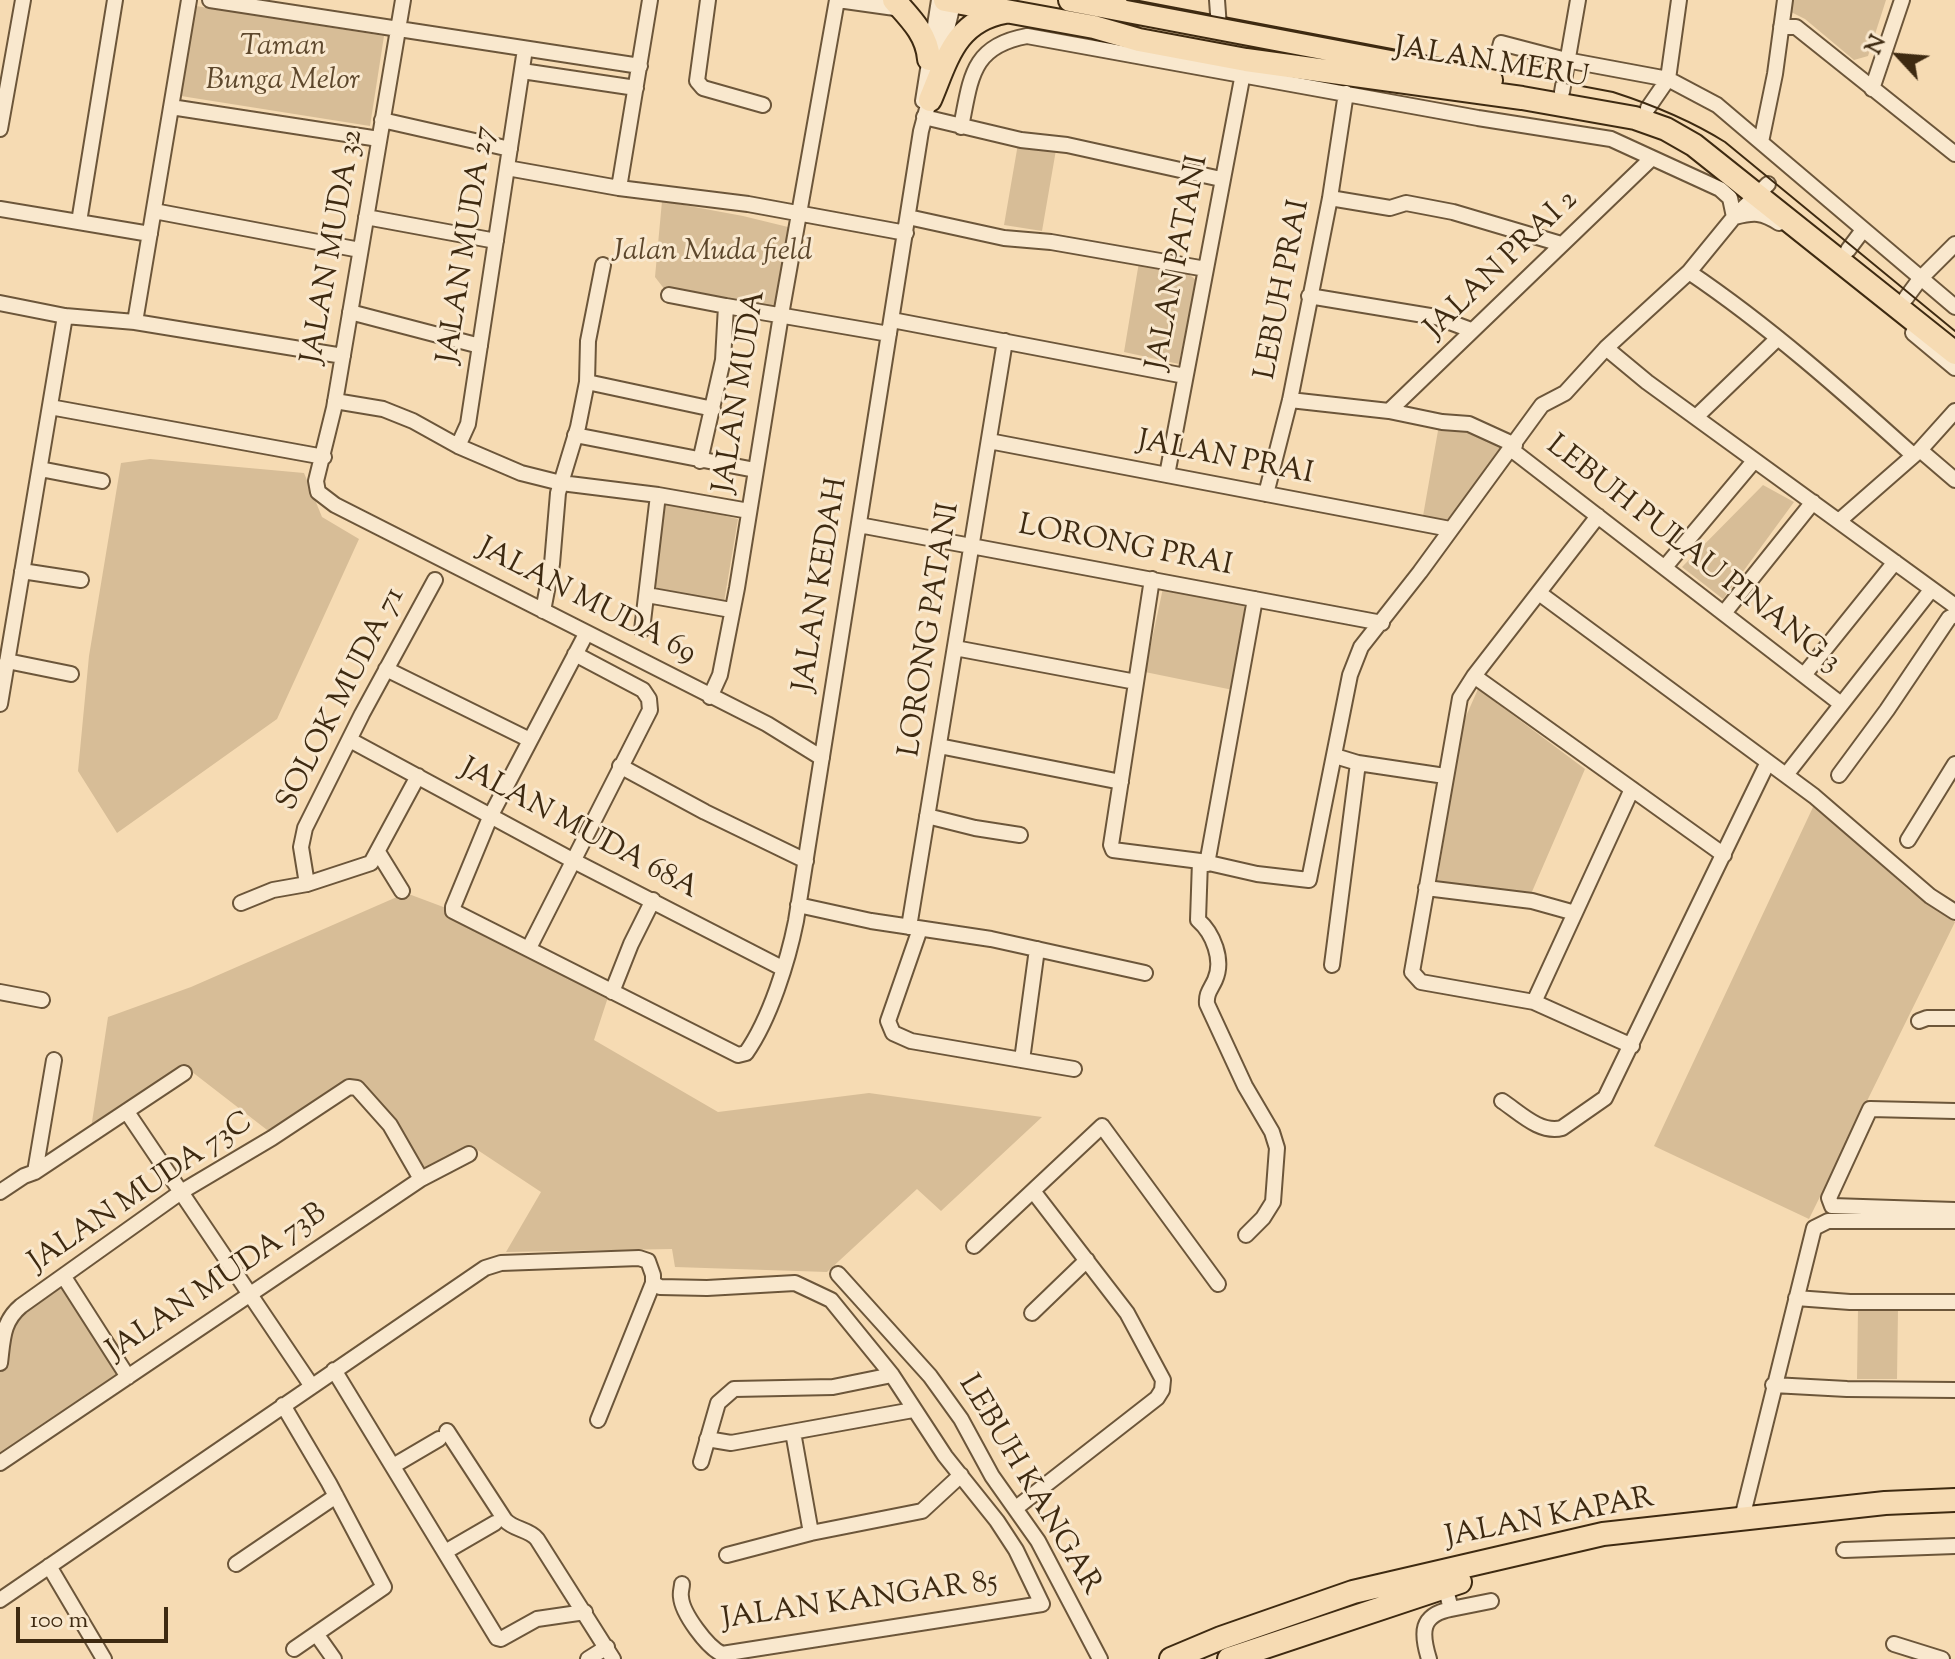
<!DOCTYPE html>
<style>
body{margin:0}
#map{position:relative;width:1955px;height:1659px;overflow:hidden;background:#f6dbb3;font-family:"Sorts Mill Goudy",serif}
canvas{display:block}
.north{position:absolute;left:1859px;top:16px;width:80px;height:80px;-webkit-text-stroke:6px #f9e8ce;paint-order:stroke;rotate:296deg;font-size:22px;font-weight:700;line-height:32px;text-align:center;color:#3e2a11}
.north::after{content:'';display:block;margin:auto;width:28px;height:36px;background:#3e2a11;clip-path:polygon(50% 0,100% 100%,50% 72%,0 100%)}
.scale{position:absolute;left:16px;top:1607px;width:152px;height:36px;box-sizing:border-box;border:4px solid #3e2a11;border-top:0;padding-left:10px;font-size:24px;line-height:28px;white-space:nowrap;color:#3e2a11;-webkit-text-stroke:6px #f9e8ce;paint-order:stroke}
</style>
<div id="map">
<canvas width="1955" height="1659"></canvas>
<div class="north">N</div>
<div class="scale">100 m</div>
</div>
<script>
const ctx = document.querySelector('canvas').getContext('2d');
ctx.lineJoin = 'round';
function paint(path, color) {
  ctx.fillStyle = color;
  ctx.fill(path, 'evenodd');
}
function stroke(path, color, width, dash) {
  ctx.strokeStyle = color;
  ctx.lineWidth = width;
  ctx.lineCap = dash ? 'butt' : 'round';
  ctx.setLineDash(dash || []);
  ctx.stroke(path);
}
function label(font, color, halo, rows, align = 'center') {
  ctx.font = font + ' "Sorts Mill Goudy",serif';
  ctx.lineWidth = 6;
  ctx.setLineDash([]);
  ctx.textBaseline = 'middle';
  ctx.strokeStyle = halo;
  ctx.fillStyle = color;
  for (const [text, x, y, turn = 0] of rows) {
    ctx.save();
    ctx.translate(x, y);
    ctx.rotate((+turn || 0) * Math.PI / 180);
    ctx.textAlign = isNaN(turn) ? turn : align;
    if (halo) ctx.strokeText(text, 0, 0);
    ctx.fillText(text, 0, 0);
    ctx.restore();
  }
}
const green = new Path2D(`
 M1793,0H1886L1868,56L1854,60L1805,19L1791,12Z
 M196,6L384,36L370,126L181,96Z
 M1019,138L1057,144L1042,231L1004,225Z
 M662,201L743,216L788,227L774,309L665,290L655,277Z
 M1139,262L1186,272L1196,280L1179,364L1124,352Z
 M1439,425L1464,428L1501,445V452L1450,519L1430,520L1423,516Z
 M150,459L304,473L322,517L359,539L277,719L117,833L78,771L89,656L121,463Z
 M1763,485L1794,502L1723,599L1682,567Z
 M663,501L738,519L724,602L653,587Z
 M1163,588L1243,601L1246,616L1233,690L1145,672Z
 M1478,689L1585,769L1531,894L1437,883L1463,723Z
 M1814,805L1910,891L1955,922L1809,1219L1654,1146Z
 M406,893L446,908L610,991L594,1040L718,1112L869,1093L1042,1117L941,1211L917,1189L827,1272L675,1267L672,1249L506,1252L541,1192L473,1147L424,1173L359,1087L271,1133L187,1068L90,1135L108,1017L191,987Z
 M64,1277L128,1377L0,1463V1363L5,1327Z
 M1858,1309H1898L1897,1379H1857Z`);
const minor = new Path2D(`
 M210,0L640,66
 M403,0L334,408L316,481L318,492L335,505L767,724L822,758
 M708,0L697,81L703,88L763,105
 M838,0L902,9
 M1217,0L1219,27
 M1781,27H1796L1955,154
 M940,58L954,0
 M522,71L636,88
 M1491,80L1501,43L1566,60L1668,79L1717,105L1955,307
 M1872,89L1902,0
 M1562,92L1578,0
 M923,101L939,0
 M171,107L379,139
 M1648,108L1668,79L1679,0
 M924,117L1021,140L1067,145L1221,179
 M382,120L510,149
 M961,127C971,78 971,46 1027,36L1478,118L1611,139L1720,189L1730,198L1734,217
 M0,129L23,0
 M1761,142L1775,74L1785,0
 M507,168L619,188L748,204L906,233
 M619,188L650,0
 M1330,198L1390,208L1406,203L1453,212L1561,244
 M0,209L150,234
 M154,211L360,250
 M366,217L496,241
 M908,217L1004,238L1051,242L1206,269
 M1735,217C1754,212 1762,212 1779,223
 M79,222L115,0
 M1848,250L1863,230
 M603,265L588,341L587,382L713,409
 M1689,272C1769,326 1842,391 1913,455
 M669,295L726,306
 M1309,296L1436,317L1471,330
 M1906,298L1920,279L1955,244
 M0,303L65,316L135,322L343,356
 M350,312L480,346
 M892,320L1185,376
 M135,322L189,0
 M1913,333L1955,368
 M1606,348L1647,382L1955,606
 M1290,400L1389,411L1442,422L1469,424L1515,445
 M335,401L383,409L413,421L458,446L521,473L561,483L658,495L749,511
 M50,407L324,457
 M1389,411L1652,158
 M1696,417L1777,339
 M575,435L755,470
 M989,441L1450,529
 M458,446L468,424L525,49
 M1512,450L1841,704
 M1920,450L1955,480
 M700,461L723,360L726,306L889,334
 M40,469L102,481
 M1167,475L1244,68
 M1266,494L1290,400L1330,198L1346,93
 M1598,516L1474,676L1460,698L1412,972L1421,982L1534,1002L1632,1046
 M1840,520L1920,450L1955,411
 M859,525L1382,623
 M1665,567L1754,461
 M22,571L81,580
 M1152,579L1111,845L1113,850L1200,861L1257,874L1309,880L1350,675L1361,647L1420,572L1542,405L1565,393L1606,348L1689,272L1734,217L1768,184
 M1539,593L1814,796L1930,896L1955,912
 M647,595L731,610
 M543,611L552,564L558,493L578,427L587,382
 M1724,613L1813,502
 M642,630L658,495
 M586,634L491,815L453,907V911L738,1055L746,1053C770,1019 788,961 796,921L921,131L931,94
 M955,648L1136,682
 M7,661L71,674
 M386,669L530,740
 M1804,675L1895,562
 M1474,676L1724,855
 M710,697L720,675L737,588L781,315L837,0
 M0,704L65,316
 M350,740L572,860L782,968
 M939,746L1121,782
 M1335,756L1358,763L1445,776
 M620,766L705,812L806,861
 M1786,775L1931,590
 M1839,775L1887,710L1949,618L1955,615
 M927,816L975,828L1020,835
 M1908,840L1955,764
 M378,852L402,891
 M1200,861L1198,920C1213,933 1224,960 1215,980C1211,989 1206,993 1207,1004L1245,1086L1272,1132L1277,1148L1273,1202L1263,1218L1246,1235
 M1207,864L1255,599
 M307,884L301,847L305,828L362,714L435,580
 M1426,888L1532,901L1575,913
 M241,903L273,890L307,884L371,863L418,776
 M798,905L871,921L991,939L1145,973
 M909,927L1005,341
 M920,929L888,1021L893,1033L911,1041L1074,1069
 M529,948L650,710L649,699L643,690L575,654
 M1332,965L1358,763
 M0,992L42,1000
 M612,992L631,944L653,900
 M1534,1002L1632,789
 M1919,1021L1927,1018H1955
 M1022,1060L1037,949
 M1502,1101C1519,1112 1540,1134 1562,1128L1605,1098L1768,762
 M1955,1111L1870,1109L1829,1198L1832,1206L1955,1210
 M127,1112L311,1385
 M35,1172L54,1060
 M0,1192L24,1176L35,1172L184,1073
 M974,1246L1102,1126L1218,1284
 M838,1274L930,1376L961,1419L992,1476L1038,1541L1100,1659
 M64,1277L128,1377
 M1796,1298L1850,1302H1955
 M1032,1313L1087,1260
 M0,1363C3,1340 2,1322 21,1306L181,1192L272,1138L349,1087L357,1088L390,1125L421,1179
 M334,1370L497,1638L501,1639L537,1619L585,1612
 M1773,1385L1847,1389L1955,1390
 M283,1405L329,1483L384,1587L294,1649
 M598,1420L653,1283
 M447,1431L505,1520C514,1530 529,1529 537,1539L613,1659
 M793,1432L811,1533
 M707,1439L731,1443L913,1410
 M701,1462L718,1403L734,1389L833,1387L892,1375
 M0,1463L421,1179L469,1154
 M393,1466L439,1439
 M1016,1508L1157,1398L1162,1390L1163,1380L1127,1313L1033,1191
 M1742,1518L1814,1228L1828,1221H1955
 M1844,1550L1955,1546
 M445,1552L495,1523
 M727,1555L811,1533L922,1511L961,1475
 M236,1564L336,1496
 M49,1566L104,1659
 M682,1584C682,1588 680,1592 681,1597C682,1613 707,1647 722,1654L1042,1604
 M1445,1586L1451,1609L1491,1601
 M0,1600L485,1268L501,1263L639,1258L648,1261L653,1275V1283L660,1287L707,1288L795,1283L831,1300L892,1375L945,1456L997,1521L1016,1550L1042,1604
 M317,1635L334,1659
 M1894,1644L1942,1659
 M588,1659L607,1647
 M1429,1659C1421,1633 1420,1615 1451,1609`);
const highway = new Path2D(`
 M894,0C910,18 927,34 929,59
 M945,0L1094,27L1139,40L1246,60L1522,98L1635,118L1666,129L1694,145L1955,353
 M1070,0L1491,80
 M930,100C947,60 955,21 1005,12
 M1171,1659L1221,1638L1353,1592L1603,1534L1885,1503L1955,1500
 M1229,1659L1460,1582`);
const tram = new Path2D(`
 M1127,0L1613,92C1653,105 1690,120 1725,142L1955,331`);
const parkNames = [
 ["Taman",283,49],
 ["Bunga Melor",283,83],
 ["Jalan Muda field",712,254]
];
const streetNames = [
 ["JALAN MERU",1491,65,9],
 ["JALAN MUDA 27",469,245,-81],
 ["JALAN MUDA 32",335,247,-80],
 ["JALAN PATANI",1180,263,-79],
 ["JALAN PRAI 2",1503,266,-44],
 ["LEBUH PRAI",1285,290,-79],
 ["JALAN MUDA",742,392,-81],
 ["JALAN PRAI",1225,460,11],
 ["LORONG PRAI",1125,548,11],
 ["LEBUH PULAU PINANG 3",1692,556,38],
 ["JALAN KEDAH",823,585,-81],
 ["JALAN MUDA 69",586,603,27],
 ["LORONG PATANI",932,630,-81],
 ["SOLOK MUDA 71",343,700,-63],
 ["JALAN MUDA 68A",578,831,28],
 ["JALAN MUDA 73C",142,1194,-34],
 ["JALAN MUDA 73B",218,1284,-34],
 ["LEBUH KANGAR",1028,1486,59],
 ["JALAN KAPAR",1550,1520,-11],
 ["JALAN KANGAR 85",860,1603,-8]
];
paint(green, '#d7bd97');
stroke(minor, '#6c563a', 18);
stroke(highway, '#3e2a11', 26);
stroke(minor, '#f9e8ce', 14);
stroke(highway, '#f6dbb3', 22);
stroke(tram, '#3e2a11', 2);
label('italic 30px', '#5d472c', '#f9e8ce', parkNames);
label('30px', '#3e2a11', '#f9e8ce', streetNames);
</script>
